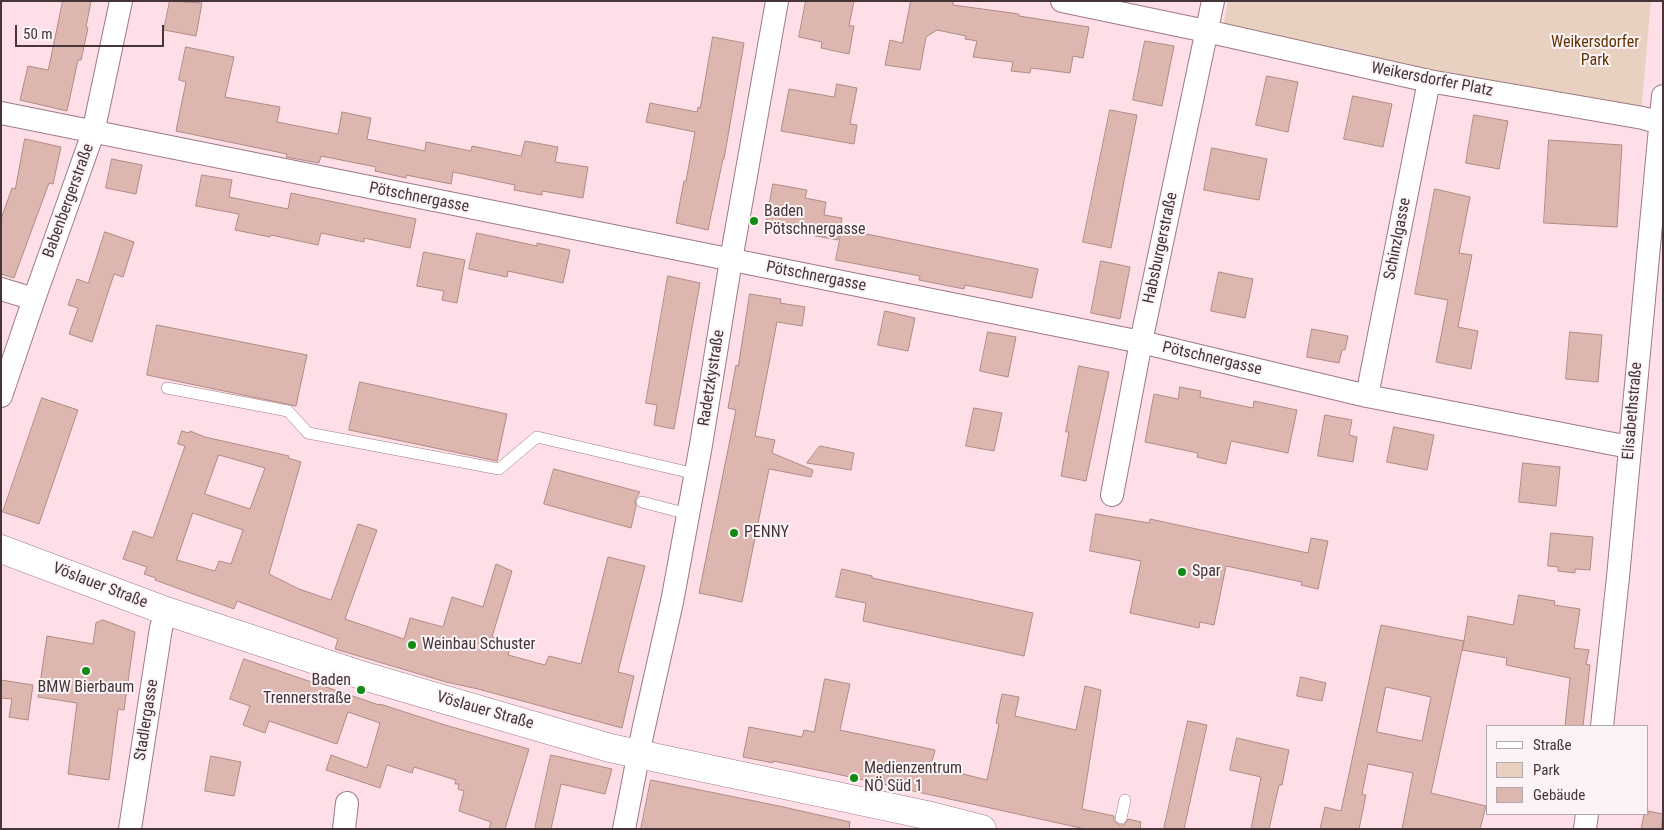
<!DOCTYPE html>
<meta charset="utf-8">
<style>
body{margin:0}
#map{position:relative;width:1664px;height:830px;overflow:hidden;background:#ffdfe7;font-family:"Roboto Condensed",sans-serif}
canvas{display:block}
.frame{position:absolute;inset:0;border:2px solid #453539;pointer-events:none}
.legend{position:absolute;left:1486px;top:725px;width:162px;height:90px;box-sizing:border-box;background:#fbf3f5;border:1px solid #b2a7aa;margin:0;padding:6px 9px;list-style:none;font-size:15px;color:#453539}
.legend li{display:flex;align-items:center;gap:10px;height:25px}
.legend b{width:25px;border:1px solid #b2a7aa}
.scale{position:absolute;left:15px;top:25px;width:149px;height:22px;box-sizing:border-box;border:2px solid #453539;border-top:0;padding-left:6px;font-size:15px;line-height:18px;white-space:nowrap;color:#453539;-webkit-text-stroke:4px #fbf3f5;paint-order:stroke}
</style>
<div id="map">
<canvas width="1664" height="830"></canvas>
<div class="frame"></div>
<ul class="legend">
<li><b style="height:6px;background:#fff"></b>Straße</li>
<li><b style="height:14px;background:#e9d1c1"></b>Park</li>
<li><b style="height:14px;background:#dcb6af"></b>Gebäude</li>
</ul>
<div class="scale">50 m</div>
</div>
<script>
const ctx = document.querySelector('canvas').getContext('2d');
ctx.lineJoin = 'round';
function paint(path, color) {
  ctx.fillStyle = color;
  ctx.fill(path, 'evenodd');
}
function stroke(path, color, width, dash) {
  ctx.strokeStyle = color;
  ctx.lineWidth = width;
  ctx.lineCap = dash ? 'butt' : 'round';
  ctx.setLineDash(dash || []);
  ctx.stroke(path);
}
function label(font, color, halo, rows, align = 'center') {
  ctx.font = font + ' "Roboto Condensed",sans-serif';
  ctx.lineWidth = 4;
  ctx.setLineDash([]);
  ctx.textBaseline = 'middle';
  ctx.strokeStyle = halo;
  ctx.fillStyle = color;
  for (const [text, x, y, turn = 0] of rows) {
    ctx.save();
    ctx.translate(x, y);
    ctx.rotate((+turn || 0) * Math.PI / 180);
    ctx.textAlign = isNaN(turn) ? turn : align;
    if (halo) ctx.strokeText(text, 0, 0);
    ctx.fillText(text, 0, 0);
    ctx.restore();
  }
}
const green = new Path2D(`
 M1228,1H1651L1641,114L1223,27Z`);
const building = new Path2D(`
 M63,1H91L86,27L88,28L81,60H78L67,111L20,100L28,66L48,70Z
 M170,1L202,3L196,36L164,30Z
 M806,1H854L849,26H854L849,54L821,48L822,42L799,37Z
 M911,1H953V5L1019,14V16L1089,27L1083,58L1073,56L1070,73L1031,68L1030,73L1011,71L1013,62L973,57L977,41L965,39L966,36L937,30L926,37L920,70L885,65L890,40L902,43Z
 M713,37L744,43L724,159H723L708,230L676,223L684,181H686L695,132L646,122L650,103L697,112L698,107L700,108Z
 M1145,41L1174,46L1162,106L1133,100Z
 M186,47L234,57L225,97L280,107L277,122L338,134L342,112L371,118L367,139L425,151L426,142L471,151L472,146L521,156L525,141L558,147L555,162L588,167L583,198L542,191V195L514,190L515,185L453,172L451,184L406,175V178L375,171L376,167L321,156L319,163L286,157L287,154L176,131L186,82L179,80Z
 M1267,76L1298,82L1288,132L1256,125Z
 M837,84L857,88L850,124L857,125L854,144L781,131L789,89L834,97Z
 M1353,96L1392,104L1383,147L1344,139Z
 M1110,110L1137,115L1111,248L1083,242Z
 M1474,115L1508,121L1499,169L1466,163Z
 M25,139L61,147L53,184L49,183L14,278L1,274V219L12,188L15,189Z
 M1549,140L1622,145L1617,227L1544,223Z
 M1212,148L1267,159L1259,200L1204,190Z
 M112,159L142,165L136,194L106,188Z
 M202,175L232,180L229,197L288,209L291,193L416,219L410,248L364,238V242L321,233L318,245L271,235L270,237L235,230L239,214L196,206Z
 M773,184L807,190L805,198L826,202L824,215L842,218L838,240L766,227Z
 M1435,189L1470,197L1459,253L1472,255L1458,327L1478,331L1471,369L1436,362L1448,300L1415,294Z
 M842,229L1038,269L1032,298L965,285L964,289L919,280L920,276L836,260Z
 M105,232L134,242L123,277L114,274L92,342L69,334L78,308L68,305L77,279L88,283Z
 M477,233L537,246V243L570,250L563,283L508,271L507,277L469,269Z
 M424,252L465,260L457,303L442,300L444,291L417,286Z
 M1101,261L1130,267L1120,319L1091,313Z
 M1219,272L1253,279L1245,318L1211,311Z
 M668,276L700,283L674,429L654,425L657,405L646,403Z
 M750,294L781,299L780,303L805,307L802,326L777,322L755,436L775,440L772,453L813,470L811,477L769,469L742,602L699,593L736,410L728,408L736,365L738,366Z
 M885,311L915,318L908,351L878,345Z
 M157,325L307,355L296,406L147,375Z
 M1312,329L1348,336L1345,350H1342L1339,363L1307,357Z
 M988,332L1016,337L1008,377L980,371Z
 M1570,332L1602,335L1598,382L1566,379Z
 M1079,366L1109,372L1086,481L1061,476L1069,432H1066Z
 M360,382L507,414L497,461L349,430Z
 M1180,387L1201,391L1200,397L1253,408L1254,401L1297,410L1288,453L1231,441L1226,464L1197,457L1198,453L1145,442L1154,394L1178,399Z
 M42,398L78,410L39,524L3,512Z
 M974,408L1002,413L994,451L966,446Z
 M1325,415L1352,420L1349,435L1357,437L1353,462L1318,456Z
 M1394,427L1434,435L1427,470L1387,462Z
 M182,431L189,433L190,431L205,437L289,456L288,458L301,462L269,574L299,589L331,600L358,524L377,530L345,619L404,639L410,618L443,627L452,597L483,607L496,564L512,571L492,637L511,643L508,655L545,665L549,656L581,664L608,557L645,566L618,672L634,676L622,728L478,689L446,682L335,649L338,639L237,601L234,609L155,580L156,578L144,574L147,567L123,559L133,531L153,538L185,446L178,444ZM219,455L265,468L250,509L205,494ZM193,513L243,530L231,564L219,561L215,571L177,560Z
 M820,446L854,453L851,470L807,463Z
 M1523,463L1560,467L1556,506L1519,502Z
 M554,469L640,492L635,500L636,506L631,528L544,504Z
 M1096,514L1149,523L1150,519L1308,553L1311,538L1328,541L1318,589L1301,585L1302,582L1226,566L1214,625L1200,622L1199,628L1130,613L1141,561L1090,551Z
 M1551,533L1593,537L1590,570L1575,569V573L1558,571V567L1548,566Z
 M842,569L872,576V578L1033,613L1024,656L863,621L866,603L836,597Z
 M1519,595L1555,601L1554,605L1580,609L1574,648L1589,650L1586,664L1590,665L1583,726H1565L1570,678L1506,665L1507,658L1462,650L1464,641L1431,793L1486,806L1480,829H1402L1413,773L1368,764L1362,794L1366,795L1359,829H1320L1325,807L1341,811L1381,625L1464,641L1468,616L1513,625ZM1386,687L1431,697L1422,741L1377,732Z
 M103,620L135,632L124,710L118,709L109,780L68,774L77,703L38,697L47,636L93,644L96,623Z
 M244,659L379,705L380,704L445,725L529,749L505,829H489L491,822L459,811L464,791L458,789L459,784H455L456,780L414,767L412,773L387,765L380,788L326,770L331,755L367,768L380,723L348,712L337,744L269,721L265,733L243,725L250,706L230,699Z
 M1301,677L1326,683L1322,701L1297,696Z
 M825,679L850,684L840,730L935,750L931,766L987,780L999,724L996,723L1002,694L1019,697L1015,716L1076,730L1085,686L1101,690L1082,809L1114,816V821L1119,825H1124L1128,819L1141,822L1140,829H1085L832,773L773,761V763L743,757L749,727L802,737L804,730L814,732Z
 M1,680L33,685L28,720L9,717L12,699L1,698Z
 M1188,721L1207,725L1184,829H1164Z
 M1237,738L1289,750L1282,785H1279L1269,829H1251L1261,777L1230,770Z
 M551,755L612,769L605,794L561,784L551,829H535Z
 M211,756L241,762L234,796L205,791Z
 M651,780L779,806L850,822L849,829H641Z
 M1648,811L1663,814L1661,829H1641L1644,814H1648Z`);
const service = new Path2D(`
 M167,388L288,411L308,433L499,469L537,437L696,474
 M642,502L688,514
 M1121,818L1125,800`);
const minor = new Path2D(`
 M1062,1L1206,31L1429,81L1643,118L1663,124
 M1,113L1141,342L1367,396L1629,447
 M1,289L34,299
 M1,396L34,299L93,133L121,1
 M1367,396L1429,81
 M1112,495L1141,342L1213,1
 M1602,726L1618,577L1663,96
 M130,829L161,628L166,611
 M344,829L347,803
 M624,829L643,731L672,602L701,445L731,260L777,1
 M1585,829L1587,814`);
const tertiary = new Path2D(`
 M1,549L166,611L364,676L610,748L931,816L982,829`);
const markers = [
 [754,221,5,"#118b13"],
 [734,533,5,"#118b13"],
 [1182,572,5,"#118b13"],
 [412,645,5,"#118b13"],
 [86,671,5,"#118b13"],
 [361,690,5,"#118b13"],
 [854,778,5,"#118b13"]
];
const parkNames = [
 ["Weikersdorfer",1595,43],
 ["Park",1595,61]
];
const streetNames = [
 ["Weikersdorfer Platz",1432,80,11],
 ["Pötschnergasse",419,198,11],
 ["Babenbergerstraße",69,201,-70],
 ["Schinzlgasse",1398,239,-79],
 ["Habsburgerstraße",1161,248,-78],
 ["Pötschnergasse",816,277,11],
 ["Pötschnergasse",1212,359,13],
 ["Radetzkystraße",712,378,-81],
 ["Elisabethstraße",1633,411,-85],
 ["Vöslauer Straße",100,586,21],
 ["Vöslauer Straße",485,711,16],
 ["Stadlergasse",147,720,-81]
];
const poiNames = [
 ["Baden",764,212],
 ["Pötschnergasse",764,230],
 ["PENNY",744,533],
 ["Spar",1192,572],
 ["Weinbau Schuster",422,645],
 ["Baden",351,681,"right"],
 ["Trennerstraße",351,699,"right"],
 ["BMW Bierbaum",86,688,"center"],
 ["Medienzentrum",864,769],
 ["NÖ Süd 1",864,787]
];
paint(green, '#e9d1c1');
paint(building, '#dcb6af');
stroke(building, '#b08b85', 1);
stroke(service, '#9d7983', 12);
stroke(minor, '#9d7983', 24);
stroke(tertiary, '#9d7983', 29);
stroke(service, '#fff', 11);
stroke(minor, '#fff', 22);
stroke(tertiary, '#fff', 28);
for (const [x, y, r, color] of markers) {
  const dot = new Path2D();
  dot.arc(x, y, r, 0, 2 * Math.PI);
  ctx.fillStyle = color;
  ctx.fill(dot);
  stroke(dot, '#fbf3f5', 2);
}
label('16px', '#613204', '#fbf3f5', parkNames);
label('16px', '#453539', '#fbf3f5', streetNames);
label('16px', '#453539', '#fbf3f5', poiNames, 'left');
</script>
